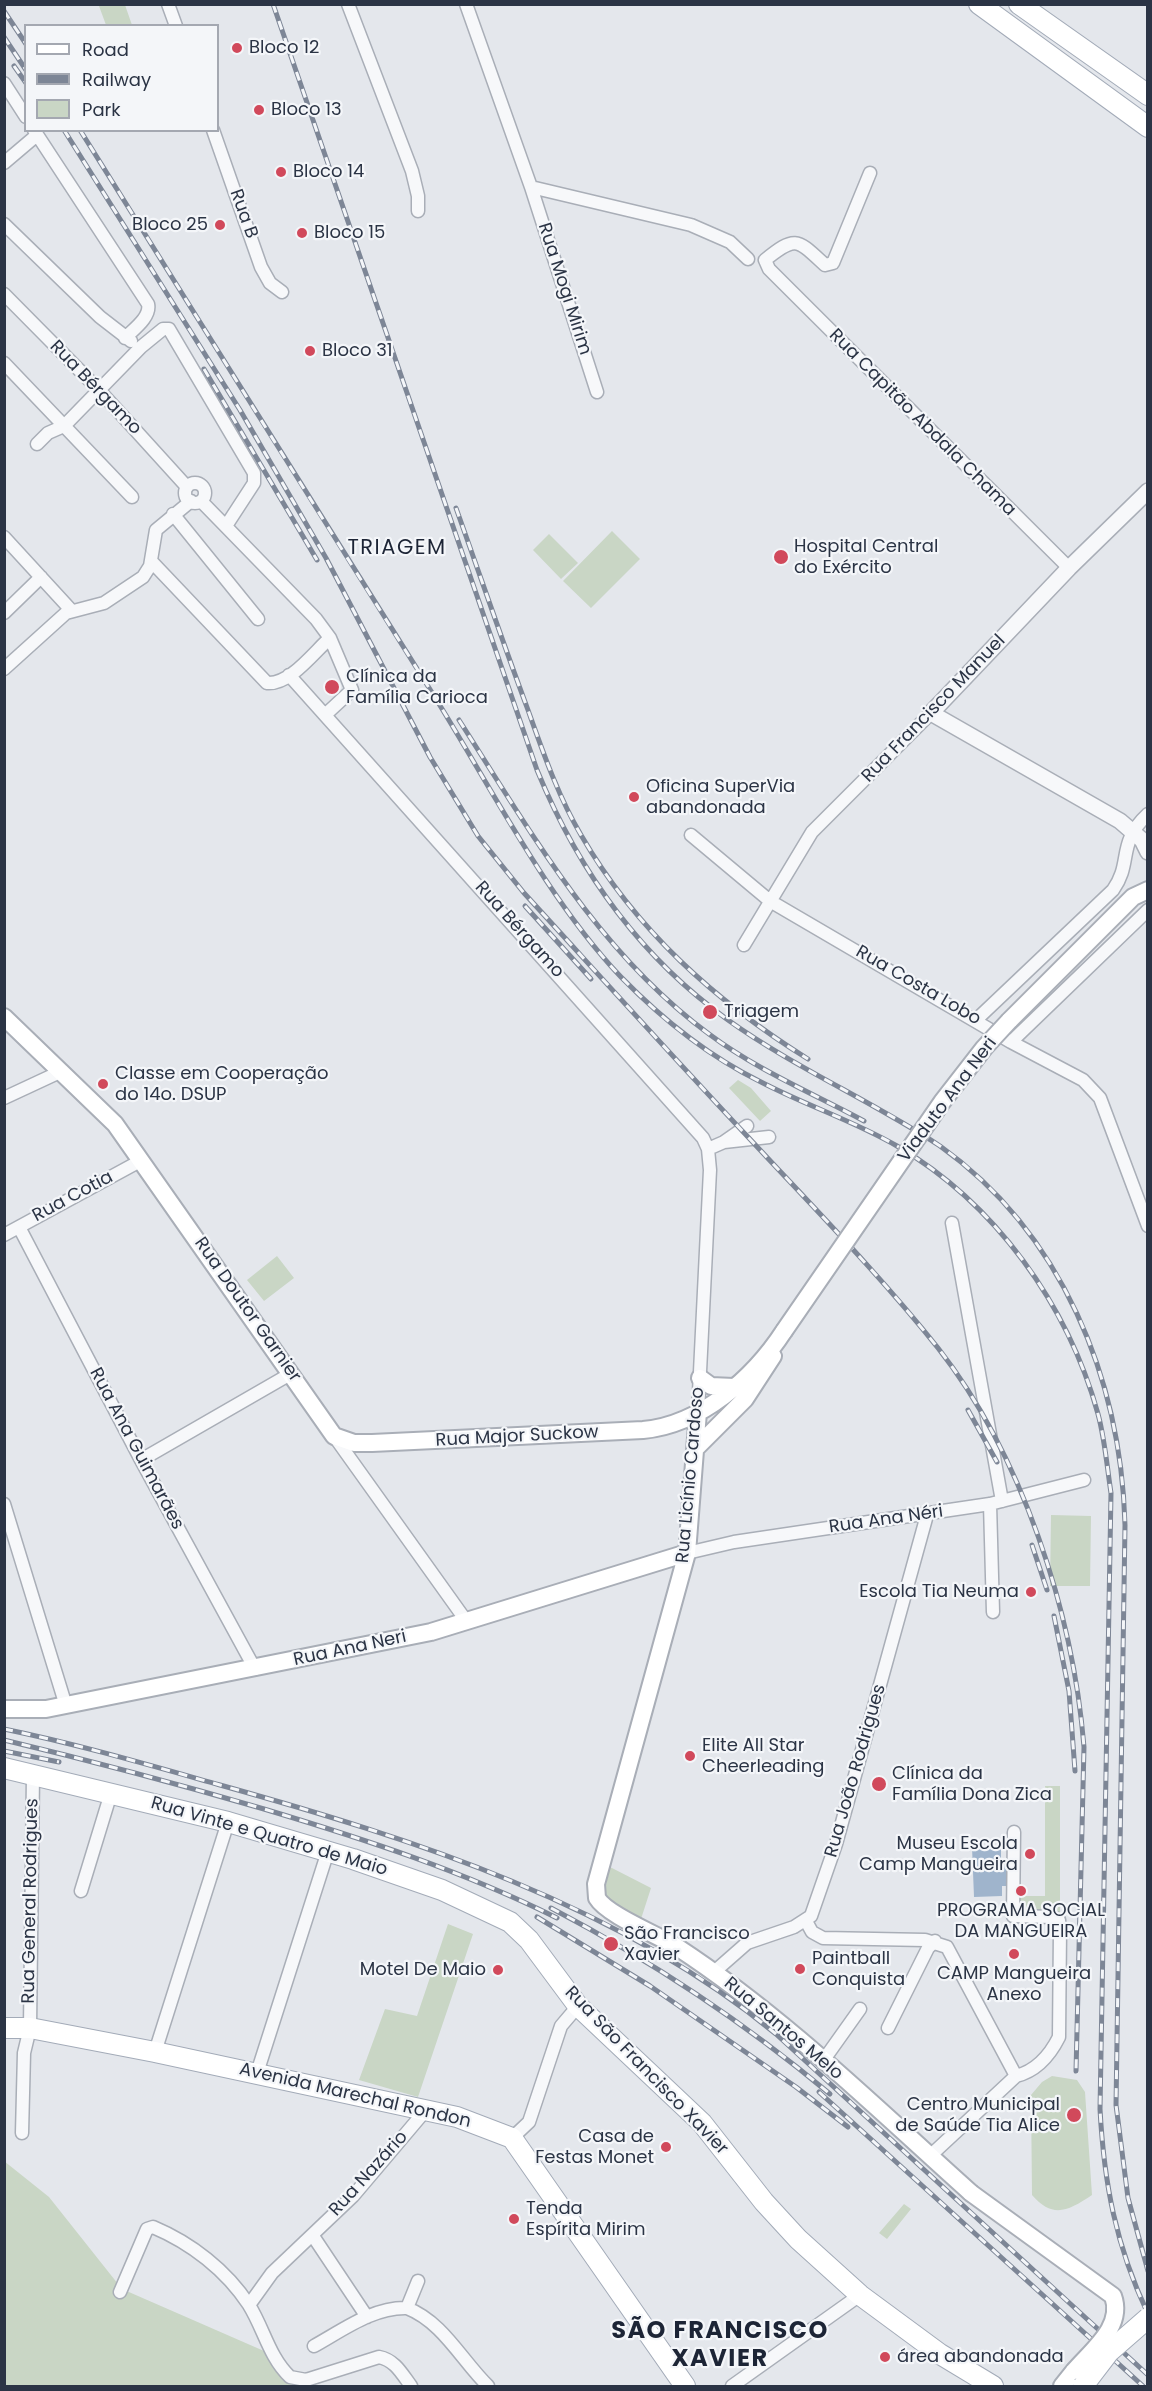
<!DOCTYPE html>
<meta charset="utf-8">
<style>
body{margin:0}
#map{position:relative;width:1152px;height:2391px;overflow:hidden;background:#e4e7ec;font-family:Poppins,sans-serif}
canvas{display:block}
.frame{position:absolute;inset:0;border:6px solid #2b3445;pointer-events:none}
.legend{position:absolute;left:24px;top:24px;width:195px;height:108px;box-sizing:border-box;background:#f4f6f9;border:2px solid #a4a8b1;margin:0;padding:8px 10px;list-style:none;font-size:18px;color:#2b3445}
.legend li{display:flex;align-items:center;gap:12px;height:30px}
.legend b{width:30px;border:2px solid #a4a8b1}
</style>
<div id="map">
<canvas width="1152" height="2391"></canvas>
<div class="frame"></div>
<ul class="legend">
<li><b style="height:8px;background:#fff"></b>Road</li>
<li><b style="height:8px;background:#7d8696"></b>Railway</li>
<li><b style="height:16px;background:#c9d6c5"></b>Park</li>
</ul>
</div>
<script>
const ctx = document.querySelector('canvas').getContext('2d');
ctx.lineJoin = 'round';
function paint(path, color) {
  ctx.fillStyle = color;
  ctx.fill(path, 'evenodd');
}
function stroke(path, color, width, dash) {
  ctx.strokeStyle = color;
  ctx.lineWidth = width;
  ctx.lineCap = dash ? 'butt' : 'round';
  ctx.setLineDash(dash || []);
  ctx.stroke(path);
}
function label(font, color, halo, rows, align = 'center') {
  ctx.font = font + ' Poppins,sans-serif';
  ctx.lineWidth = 4.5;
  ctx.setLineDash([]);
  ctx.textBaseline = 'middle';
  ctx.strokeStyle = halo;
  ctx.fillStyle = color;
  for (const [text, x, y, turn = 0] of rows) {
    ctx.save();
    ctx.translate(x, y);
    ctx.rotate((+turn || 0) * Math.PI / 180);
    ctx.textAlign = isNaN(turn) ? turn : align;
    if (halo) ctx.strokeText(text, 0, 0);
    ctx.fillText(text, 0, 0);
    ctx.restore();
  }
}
const green = new Path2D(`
 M125,5L132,25H106L99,6Z
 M612,531L640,559L591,608L563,581Z
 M549,534L578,563L561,579L533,550Z
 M738,1080L751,1088L771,1111L760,1121L729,1088Z
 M277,1256L294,1278L264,1301L247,1280Z
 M1051,1515L1091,1516L1090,1586H1050Z
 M1045,1786H1060V1916H1017V1896H1045Z
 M610,1867L651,1888L641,1919L603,1898Z
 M448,1924L473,1934L418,2097L359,2080L385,2009L417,2016Z
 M1052,2076L1077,2080L1085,2092L1092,2195C1068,2211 1053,2219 1032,2195L1031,2095L1042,2082Z
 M4,2161L49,2197L122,2289L264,2351L293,2386H5Z
 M904,2204L911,2209L887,2239L879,2233Z`);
const water = new Path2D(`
 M972,1847H1001V1862H1011V1886H1002V1896L974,1897Z`);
const minor = new Path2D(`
 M168,4L176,26
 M348,4L412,171L418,196V211
 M466,4L531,187L597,392
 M4,83L26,117
 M34,130L148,304C151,317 134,329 125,338
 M213,130L261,267L270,283L282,292
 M4,163L37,135
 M870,173L833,263L825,265C797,239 796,235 765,260L769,269L1069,568
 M531,187L691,225L730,242L748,259
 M4,224L100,317L131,341
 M4,294L99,390L187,487
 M4,363L132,497
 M37,444L48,433L64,426L141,347L163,329H169L254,473V483L226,526
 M185 493a10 10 0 1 1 20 0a10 10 0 1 1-20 0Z
 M201,501L316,619L330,638L352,690L325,715
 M173,514L258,619
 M4,537L71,610
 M151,561L267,683C290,685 314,652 330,638
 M4,613L41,577
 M4,669L66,613L104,603L143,577L150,566L156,530L191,501
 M289,675L703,1138L708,1149L710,1170L698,1412
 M691,835L770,901L1011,1042L1083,1080L1100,1098L1148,1226
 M744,945L812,832L931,713
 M976,1020L1113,890C1133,862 1116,844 1148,814
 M1011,1042L1148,910
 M4,1098L62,1071
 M724,1142L769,1137
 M708,1149L724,1142L747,1126
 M952,1223L1002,1501
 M19,1227L141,1460L255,1669
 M4,1235L142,1160
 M334,1436L467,1622
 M141,1460L292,1373
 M4,1504L66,1706
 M990,1504L993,1612
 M687,1553L734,1542L990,1504L1084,1480
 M1014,1832L1013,1916L1053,1917L1059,1920L1060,1930L1059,2037C1050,2055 1036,2071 1016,2076
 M81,1891L111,1793
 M806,1921L812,1932L823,1938L925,1940L947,1947L1016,2076
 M714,1972L747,1943L794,1927L811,1916L836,1844L927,1515
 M888,2028L928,1948L935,1941
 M155,2052L228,1822
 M823,2061L860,2009
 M257,2073L328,1851
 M22,2133L24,2053L30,2028L33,1774
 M512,2138L529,2122L561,2026L578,2006
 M930,2156L1016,2076
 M313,2236L367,2317
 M120,2292L147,2229L153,2227C191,2243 226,2270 249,2305C264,2329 269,2357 290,2377L306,2380L379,2357C395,2360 402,2374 411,2386
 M249,2305L272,2273L353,2196L425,2111
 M407,2308C443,2322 462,2361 488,2386
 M314,2346C343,2330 373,2307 407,2308L418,2281
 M732,2386L860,2295`);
const tertiary = new Path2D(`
 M1148,491L1069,568L931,713L1120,821L1142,840L1148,852`);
const secondary = new Path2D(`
 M4,1017L115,1124L334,1436L354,1443H372L643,1430C701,1425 754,1377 784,1331
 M1009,1021L1133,897L1148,890
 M700,1378L711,1386L734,1387
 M698,1412L687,1553L596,1884L597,1898C607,1915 658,1935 677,1947C784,2017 876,2108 971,2193
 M695,1449L745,1399L773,1356
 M4,1709H46L431,1632L687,1553
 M1062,2386L1074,2371`);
const primary = new Path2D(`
 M979,4L1148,127
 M1019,4L1148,95
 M4,1768L228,1822L353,1859L442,1890L510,1922L529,1940L578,2006L702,2123L764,2202L798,2239L860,2295L940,2354L993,2386
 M4,2028H30L155,2052L457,2117L512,2138L685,2386`);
const rail = new Path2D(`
 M273,4L537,770C578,870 640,957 728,1020C795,1068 872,1101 940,1146C1062,1233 1121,1379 1125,1525L1116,2105L1128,2198L1148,2271
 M4,11L26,44
 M4,37L26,70
 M14,66L26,83
 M64,130L240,410L326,558L430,757L478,836L524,893C599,975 673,1057 748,1137C812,1206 879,1274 938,1348C1022,1455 1073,1612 1084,1747L1076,2071
 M80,130C197,317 313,504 431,691C489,783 546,898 621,977C662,1019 708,1056 761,1082C805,1105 854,1121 897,1146C995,1203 1068,1305 1098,1414C1105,1440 1107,1467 1111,1493L1100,2109C1104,2184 1116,2246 1148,2314
 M204,369L317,560
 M456,508C480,575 503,643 528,710C543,752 558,796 581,835C636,930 715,1001 808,1059
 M459,720C532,834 599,953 709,1034C757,1070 812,1093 864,1121
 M525,906L591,979
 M968,1410L997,1462
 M1032,1545L1047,1590
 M1054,1616L1069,1691L1075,1771
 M4,1729C77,1744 149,1765 220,1785C414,1839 618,1904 776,2034L1148,2375
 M4,1740C92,1761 178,1784 264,1809C364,1839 463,1871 557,1918
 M4,1751L59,1762
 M551,1908C650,1960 744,2022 830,2094
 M537,1917L650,1986L796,2087L848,2127
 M819,2092L1143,2386`);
const secondaryBridge = new Path2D(`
 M784,1331L942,1102L984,1048L1009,1021
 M971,2193L1113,2296C1124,2326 1093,2349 1074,2371`);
const primaryBridge = new Path2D(`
 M1083,2386L1109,2352L1148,2318`);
const markers = [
 [237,48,6,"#d1495b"],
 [259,110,6,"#d1495b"],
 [281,172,6,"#d1495b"],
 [220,225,6,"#d1495b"],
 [302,233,6,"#d1495b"],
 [310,351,6,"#d1495b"],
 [781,557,8,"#d1495b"],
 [332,687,8,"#d1495b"],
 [634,797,6,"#d1495b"],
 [710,1012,8,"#d1495b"],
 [103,1084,6,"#d1495b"],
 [1031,1592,6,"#d1495b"],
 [690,1756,6,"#d1495b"],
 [879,1784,8,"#d1495b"],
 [1030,1854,6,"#d1495b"],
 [1021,1891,6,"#d1495b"],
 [611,1944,8,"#d1495b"],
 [1014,1954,6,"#d1495b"],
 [800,1969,6,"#d1495b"],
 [498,1970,6,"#d1495b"],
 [1074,2115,8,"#d1495b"],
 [666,2147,6,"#d1495b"],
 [514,2219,6,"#d1495b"],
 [885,2357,6,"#d1495b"]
];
const poiNames = [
 ["Bloco 12",249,48],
 ["Bloco 13",271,110],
 ["Bloco 14",293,172],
 ["Bloco 25",208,225,"right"],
 ["Bloco 15",314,233],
 ["Bloco 31",322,351],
 ["Hospital Central",794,547],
 ["do Exército",794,568],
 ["Clínica da",346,677],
 ["Família Carioca",346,698],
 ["Oficina SuperVia",646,787],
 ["abandonada",646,808],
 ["Triagem",724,1012],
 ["Classe em Cooperação",115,1074],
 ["do 14o. DSUP",115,1095],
 ["Escola Tia Neuma",1019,1592,"right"],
 ["Elite All Star",702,1746],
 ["Cheerleading",702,1767],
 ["Clínica da",892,1774],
 ["Família Dona Zica",892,1795],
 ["Museu Escola",1018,1844,"right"],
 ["Camp Mangueira",1018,1865,"right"],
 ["PROGRAMA SOCIAL",1021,1911,"center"],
 ["DA MANGUEIRA",1021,1932,"center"],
 ["São Francisco",624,1934],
 ["Xavier",624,1955],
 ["Paintball",812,1959],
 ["Conquista",812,1980],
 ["Motel De Maio",486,1970,"right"],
 ["CAMP Mangueira",1014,1974,"center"],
 ["Anexo",1014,1995,"center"],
 ["Centro Municipal",1060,2105,"right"],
 ["de Saúde Tia Alice",1060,2126,"right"],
 ["Casa de",654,2137,"right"],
 ["Festas Monet",654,2158,"right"],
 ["Tenda",526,2209],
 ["Espírita Mirim",526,2230],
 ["área abandonada",897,2357]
];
const streetNames = [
 ["Rua B",243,214,70],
 ["Rua Mogi Mirim",564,289,72],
 ["Rua Bérgamo",95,388,46],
 ["Rua Capitão Abdala Chama",922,423,45],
 ["Rua Francisco Manuel",934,709,-46],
 ["Rua Bérgamo",519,930,48],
 ["Rua Costa Lobo",918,986,30],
 ["Viaduto Ana Neri",948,1100,-53],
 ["Rua Cotia",73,1197,-28],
 ["Rua Doutor Garnier",247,1310,55],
 ["Rua Major Suckow",517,1437,-3],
 ["Rua Ana Guimarães",136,1449,62],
 ["Rua Licínio Cardoso",691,1475,-85],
 ["Rua Ana Néri",886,1520,-8],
 ["Rua Ana Neri",350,1649,-12],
 ["Rua João Rodrigues",856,1771,-74],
 ["Rua Vinte e Quatro de Maio",269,1837,16],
 ["Rua General Rodrigues",31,1901,-89],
 ["Rua Santos Melo",783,2029,40],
 ["Rua São Francisco Xavier",646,2071,46],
 ["Avenida Marechal Rondon",355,2096,13],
 ["Rua Nazário",369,2174,-48]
];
const quarterNames = [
 ["TRIAGEM",397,549]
];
const districtNames = [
 ["SÃO FRANCISCO",720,2332],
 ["XAVIER",720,2360]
];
paint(green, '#c9d6c5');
paint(water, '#9fb4cc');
stroke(minor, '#a9aeb7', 15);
stroke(tertiary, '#a9aeb7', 18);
stroke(secondary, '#a9aeb7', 20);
stroke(primary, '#a3abb8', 22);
stroke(minor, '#f7f8fa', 12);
stroke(tertiary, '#f7f8fa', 15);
stroke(secondary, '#fff', 16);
stroke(primary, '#fff', 20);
stroke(rail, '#7d8696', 5);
stroke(rail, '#f4f6f9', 3, [9]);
stroke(secondaryBridge, '#a9aeb7', 20, []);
stroke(primaryBridge, '#a3abb8', 22, []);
stroke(secondaryBridge, '#fff', 16);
stroke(primaryBridge, '#fff', 20);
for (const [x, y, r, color] of markers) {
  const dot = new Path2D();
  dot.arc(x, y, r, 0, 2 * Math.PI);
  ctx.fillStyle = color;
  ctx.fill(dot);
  stroke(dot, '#f4f6f9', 2);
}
label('18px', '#2b3445', '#f4f6f9', poiNames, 'left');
label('18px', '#2b3445', '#f4f6f9', streetNames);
ctx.letterSpacing = '1.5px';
label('21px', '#1d2536', '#f4f6f9', quarterNames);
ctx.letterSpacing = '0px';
ctx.letterSpacing = '1.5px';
label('bold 24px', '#1d2536', '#f4f6f9', districtNames);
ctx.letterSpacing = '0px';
</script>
